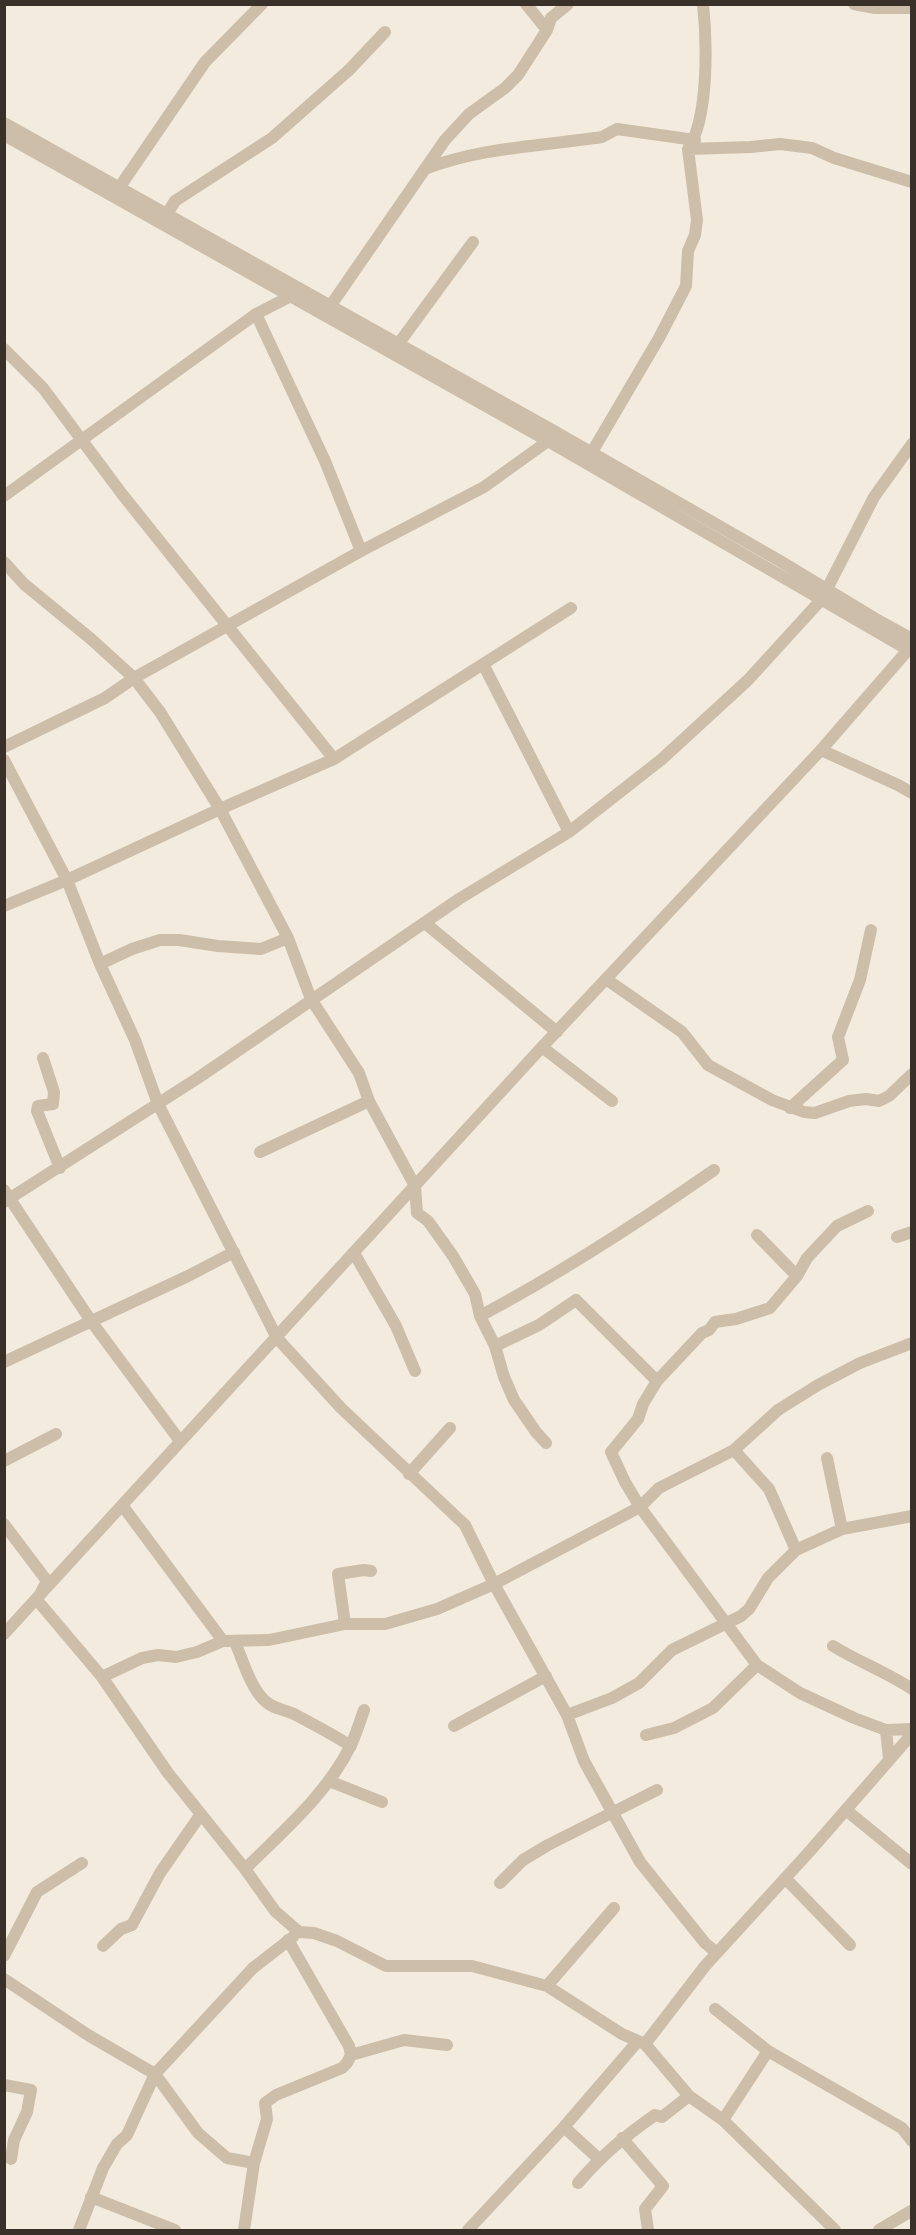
<!DOCTYPE html>
<style>
body{margin:0}
#map{position:relative;width:916px;height:2235px;overflow:hidden;background:#f3ecde;font-family:Mulish,sans-serif}
canvas{display:block}
.frame{position:absolute;inset:0;border:6px solid #393029;pointer-events:none}
</style>
<div id="map">
<canvas width="916" height="2235"></canvas>
<div class="frame"></div>
</div>
<script>
const ctx = document.querySelector('canvas').getContext('2d');
ctx.lineJoin = 'round';
function stroke(path, color, width, dash) {
  ctx.strokeStyle = color;
  ctx.lineWidth = width;
  ctx.lineCap = dash ? 'butt' : 'round';
  ctx.setLineDash(dash || []);
  ctx.stroke(path);
}
const minor = new Path2D(`
 M526,4L547,30
 M854,4L875,8H912
 M4,123L554,431L780,561L874,618L912,639
 M4,135L548,441L912,652
 M688,149L751,147L780,144L812,148L834,158L912,182
 M425,169C482,147 542,146 602,137L617,129L695,140
 M119,188L205,62L262,4
 M167,214L175,201L272,138L349,70L385,32
 M331,305L445,140L469,114L505,88L518,75L547,30L551,18L568,4
 M256,314L325,461L361,551
 M399,343L473,242
 M4,349L43,388L122,494L334,759
 M592,452L659,338L686,286L688,251L695,235L697,220L688,149C709,118 707,41 703,4
 M4,496L256,314L291,296
 M4,562L24,584L91,639L134,678L160,712L220,809L288,938L311,999L359,1073L369,1101L415,1186L417,1213L428,1221L453,1256L475,1294L480,1316L495,1346L504,1377L514,1400L536,1432L546,1443
 M827,589L874,497L912,444
 M483,664L569,832
 M4,747L105,698L134,678L361,551L484,487L548,441
 M821,750L898,785L912,793
 M4,760L67,880L100,964L135,1040L158,1104L277,1338L341,1408L465,1525L494,1584L567,1715L584,1761L640,1862L705,1943L717,1953
 M4,906L67,880L220,809L334,759L571,608
 M425,923L557,1032
 M100,964L132,949L160,940H179L218,946L261,949L288,938
 M606,979L682,1032L708,1065L772,1100L804,1112L815,1113L849,1101L866,1099L879,1101L889,1096L912,1074
 M542,1047L612,1101
 M43,1058L54,1092L53,1104L38,1106L37,1111L60,1168
 M790,1108L843,1060L838,1037L860,980L871,930
 M260,1152L369,1101
 M4,1190L91,1321L180,1441
 M4,1202L198,1078L459,899L569,832L662,759L748,680L821,600
 M868,1211L837,1226L807,1258L797,1276L770,1308L736,1319L715,1322L709,1330L702,1333L657,1381L643,1404L638,1419L611,1452L625,1482L640,1507L757,1665L800,1693L854,1718L886,1730L912,1729
 M757,1235L797,1276
 M897,1237L912,1232
 M354,1253L396,1326L415,1371
 M480,1316C561,1273 638,1223 714,1170
 M495,1346L539,1325L576,1300L657,1381
 M4,1362L188,1276L234,1252
 M734,1450L769,1489L796,1550
 M827,1458L842,1529
 M4,1461L56,1434
 M409,1474L450,1428
 M122,1505L223,1641
 M4,1524L47,1581L37,1600L102,1677L168,1773L245,1869L275,1911L299,1932L314,1933L337,1941L386,1966H472L547,1986L622,2034L638,2041
 M345,1624L338,1574L364,1570L371,1571
 M4,1634L542,1047L821,750L908,650
 M235,1642C243,1661 250,1686 264,1700C273,1709 283,1709 294,1714C313,1724 332,1734 351,1746
 M833,1646C859,1662 886,1672 912,1689
 M102,1677L142,1658L158,1655L176,1657L197,1652L223,1641L269,1640L345,1624H385L437,1609L494,1584L640,1507L659,1488L734,1450L778,1410L818,1385L860,1363L912,1343
 M567,1715L612,1698L639,1683L672,1650L741,1616L749,1609L768,1578L796,1550L842,1529L912,1516
 M454,1726L546,1676
 M886,1730L889,1759
 M646,1735L674,1728L713,1708L757,1665
 M329,1781L382,1802
 M846,1810L912,1864
 M245,1869C283,1831 327,1794 351,1745C356,1734 360,1722 364,1710
 M785,1878L850,1945
 M500,1883L523,1860L548,1845L657,1790
 M103,1946L121,1929L132,1925L160,1873L201,1814
 M4,1956L37,1892L82,1863
 M4,1979L88,2035L155,2074L198,2133L227,2158L254,2163L267,2119L265,2103L276,2095L342,2068L347,2063L351,2055L349,2046L288,1940
 M547,1986L614,1908
 M715,2009L768,2051
 M645,2044L689,2096L723,2120L835,2230
 M351,2055L404,2040L447,2045
 M4,2085L31,2090L27,2112L14,2140L11,2159
 M723,2120L768,2051L902,2128L912,2141
 M564,2127L599,2159
 M622,2138L663,2186L645,2209L648,2230
 M578,2183C603,2154 624,2137 655,2115L662,2117L689,2096
 M91,2197L175,2230
 M79,2230L103,2168L117,2144L127,2135L155,2074L253,1968L293,1937
 M244,2230L254,2163
 M468,2230L564,2127L638,2041L645,2044L705,1966L810,1851L912,1734
 M879,2230L911,2211`);
stroke(minor, '#ccbea9', 12);
</script>
